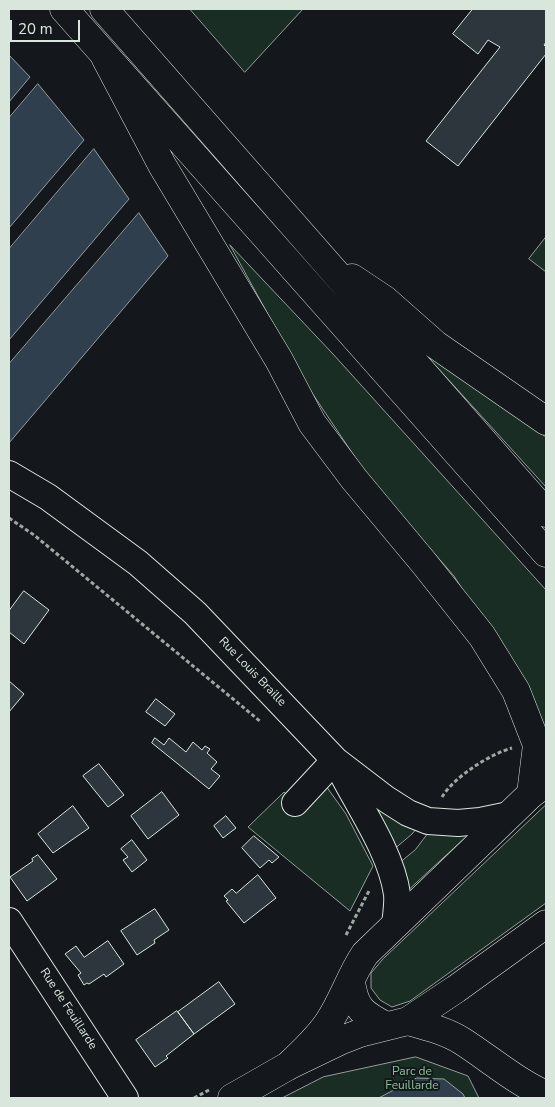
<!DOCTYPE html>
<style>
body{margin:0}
#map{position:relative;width:555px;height:1107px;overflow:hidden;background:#14181c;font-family:"Nunito Sans",sans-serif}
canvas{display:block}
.frame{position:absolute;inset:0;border:10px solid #d8e6dc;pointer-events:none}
.scale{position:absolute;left:10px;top:20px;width:70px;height:22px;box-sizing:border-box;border:2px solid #d8e6dc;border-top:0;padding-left:6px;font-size:15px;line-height:18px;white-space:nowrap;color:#d8e6dc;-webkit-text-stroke:4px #14181c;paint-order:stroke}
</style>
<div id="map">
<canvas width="555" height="1107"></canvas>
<div class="frame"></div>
<div class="scale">20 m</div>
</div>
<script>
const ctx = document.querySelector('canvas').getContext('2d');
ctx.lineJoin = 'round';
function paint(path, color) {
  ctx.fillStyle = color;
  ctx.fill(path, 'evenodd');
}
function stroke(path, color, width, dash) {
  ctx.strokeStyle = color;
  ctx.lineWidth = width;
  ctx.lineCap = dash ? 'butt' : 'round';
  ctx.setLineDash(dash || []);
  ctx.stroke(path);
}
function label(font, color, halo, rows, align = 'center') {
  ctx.font = font + ' "Nunito Sans",sans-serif';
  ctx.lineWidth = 4;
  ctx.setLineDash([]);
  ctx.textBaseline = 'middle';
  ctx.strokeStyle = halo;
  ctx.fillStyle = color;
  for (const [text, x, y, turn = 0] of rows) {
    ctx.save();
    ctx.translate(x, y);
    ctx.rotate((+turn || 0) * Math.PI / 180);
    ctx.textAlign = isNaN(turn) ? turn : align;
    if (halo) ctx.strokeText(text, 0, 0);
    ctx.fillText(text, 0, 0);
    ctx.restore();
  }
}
const green = new Path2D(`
 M190,9H303L245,72Z
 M546,237V272L529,259Z
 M230,245L333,354L546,590V735L527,691L454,576L371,481L308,387Z
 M432,351L490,399L546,437V487L425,354Z
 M326,786L346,814L373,866L350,911L248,827L284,792L303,810Z
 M368,795L418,827L412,834L392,851Z
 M546,805V903L410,1001L392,1007L380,1000L371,988V973L383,959Z
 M430,831L468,835L404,894L398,864L415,850Z
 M416,1057L468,1076L479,1098H282L323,1077Z`);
const water = new Path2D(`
 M9,55L30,77L9,102Z
 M38,84L84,140L9,228V118Z
 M94,149L129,199L9,340V249Z
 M139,213L168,256L9,443V364Z
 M417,1078L444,1079L463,1094L465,1098H379Z`);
const building = new Path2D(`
 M473,9H546V42L544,45L546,47V54L458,166L426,141L500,47L488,40L478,54L453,34Z
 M24,591L49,610L24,644L9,632V611Z
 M9,681L24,694L9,712Z
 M156,699L175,714L165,726L146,712Z
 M155,738L164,745L169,738L186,752L193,742L202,750L205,746L210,749L207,753L217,762L211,769L220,776L209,789L152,743Z
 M99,764L124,795L108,807L83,776Z
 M162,792L179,815L148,839L131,816Z
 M73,806L89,828L53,853L38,834Z
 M226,816L236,828L223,838L214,826Z
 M254,836L279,857L272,863L269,860L260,868L242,848Z
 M132,840L147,860L132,872L123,860L128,857L121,849Z
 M38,855L57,879L27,901L10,877L33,861L32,859Z
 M258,875L276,898L244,923L226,901L228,900L224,896L232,889L236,893Z
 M155,909L169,930L154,940L155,943L137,955L121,931Z
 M108,941L124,964L106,977L104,974L89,984L87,983L84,985L78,975L81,973L65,954L76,946L84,957Z
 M219,982L235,1004L194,1034L178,1012Z
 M177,1011L194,1034L166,1056L168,1058L155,1067L136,1040Z`);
const path = new Path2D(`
 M9,518L34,535L261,722
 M442,797C454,777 490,754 512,748
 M346,935L370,889
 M194,1098L209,1090`);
const minor = new Path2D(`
 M9,474L48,497L138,563L195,613L335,760L386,799L408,813L428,821L458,823L480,821L509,815
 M338,765C357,804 391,851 397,894C398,904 396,915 395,925
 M295,803L335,760
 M9,921L125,1098`);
const major = new Path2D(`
 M351,982C355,1009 363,1014 386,1026
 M288,1066C302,1053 317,1039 328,1023C343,1001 350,976 365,954L531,794L546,783
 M232,1098L288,1066L342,1040L360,1033L408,1021L456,989L546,924`);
const highway = new Path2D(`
 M64,9L546,553
 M104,9L546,513
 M105,57L162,165L279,360L312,423L354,479L424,563L482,636L516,691L537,745L531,794
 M352,278L385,300L436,345L546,421
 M408,1021C426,1026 446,1031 462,1041C490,1059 515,1081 546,1095`);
const streetNames = [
 ["Rue Louis Braille",252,672,46],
 ["Rue de Feuillarde",68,1009,57]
];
const parkNames = [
 ["Parc de",412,1072],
 ["Feuillarde",412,1086]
];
paint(green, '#1a2d24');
stroke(green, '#939e99', 1);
paint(water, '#2f3f4d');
stroke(water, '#939e99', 1);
paint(building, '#2c363c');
stroke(building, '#d8e6dc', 1);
stroke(minor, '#d8e6dc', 28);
stroke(major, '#d8e6dc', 29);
stroke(highway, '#d8e6dc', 29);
stroke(path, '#9da8a2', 3, [4, 2.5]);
stroke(minor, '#14181c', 26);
stroke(major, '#14181c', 28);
stroke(highway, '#14181c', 28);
label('12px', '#d8e6dc', '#14181c', streetNames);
label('12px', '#8ac095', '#14181c', parkNames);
</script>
